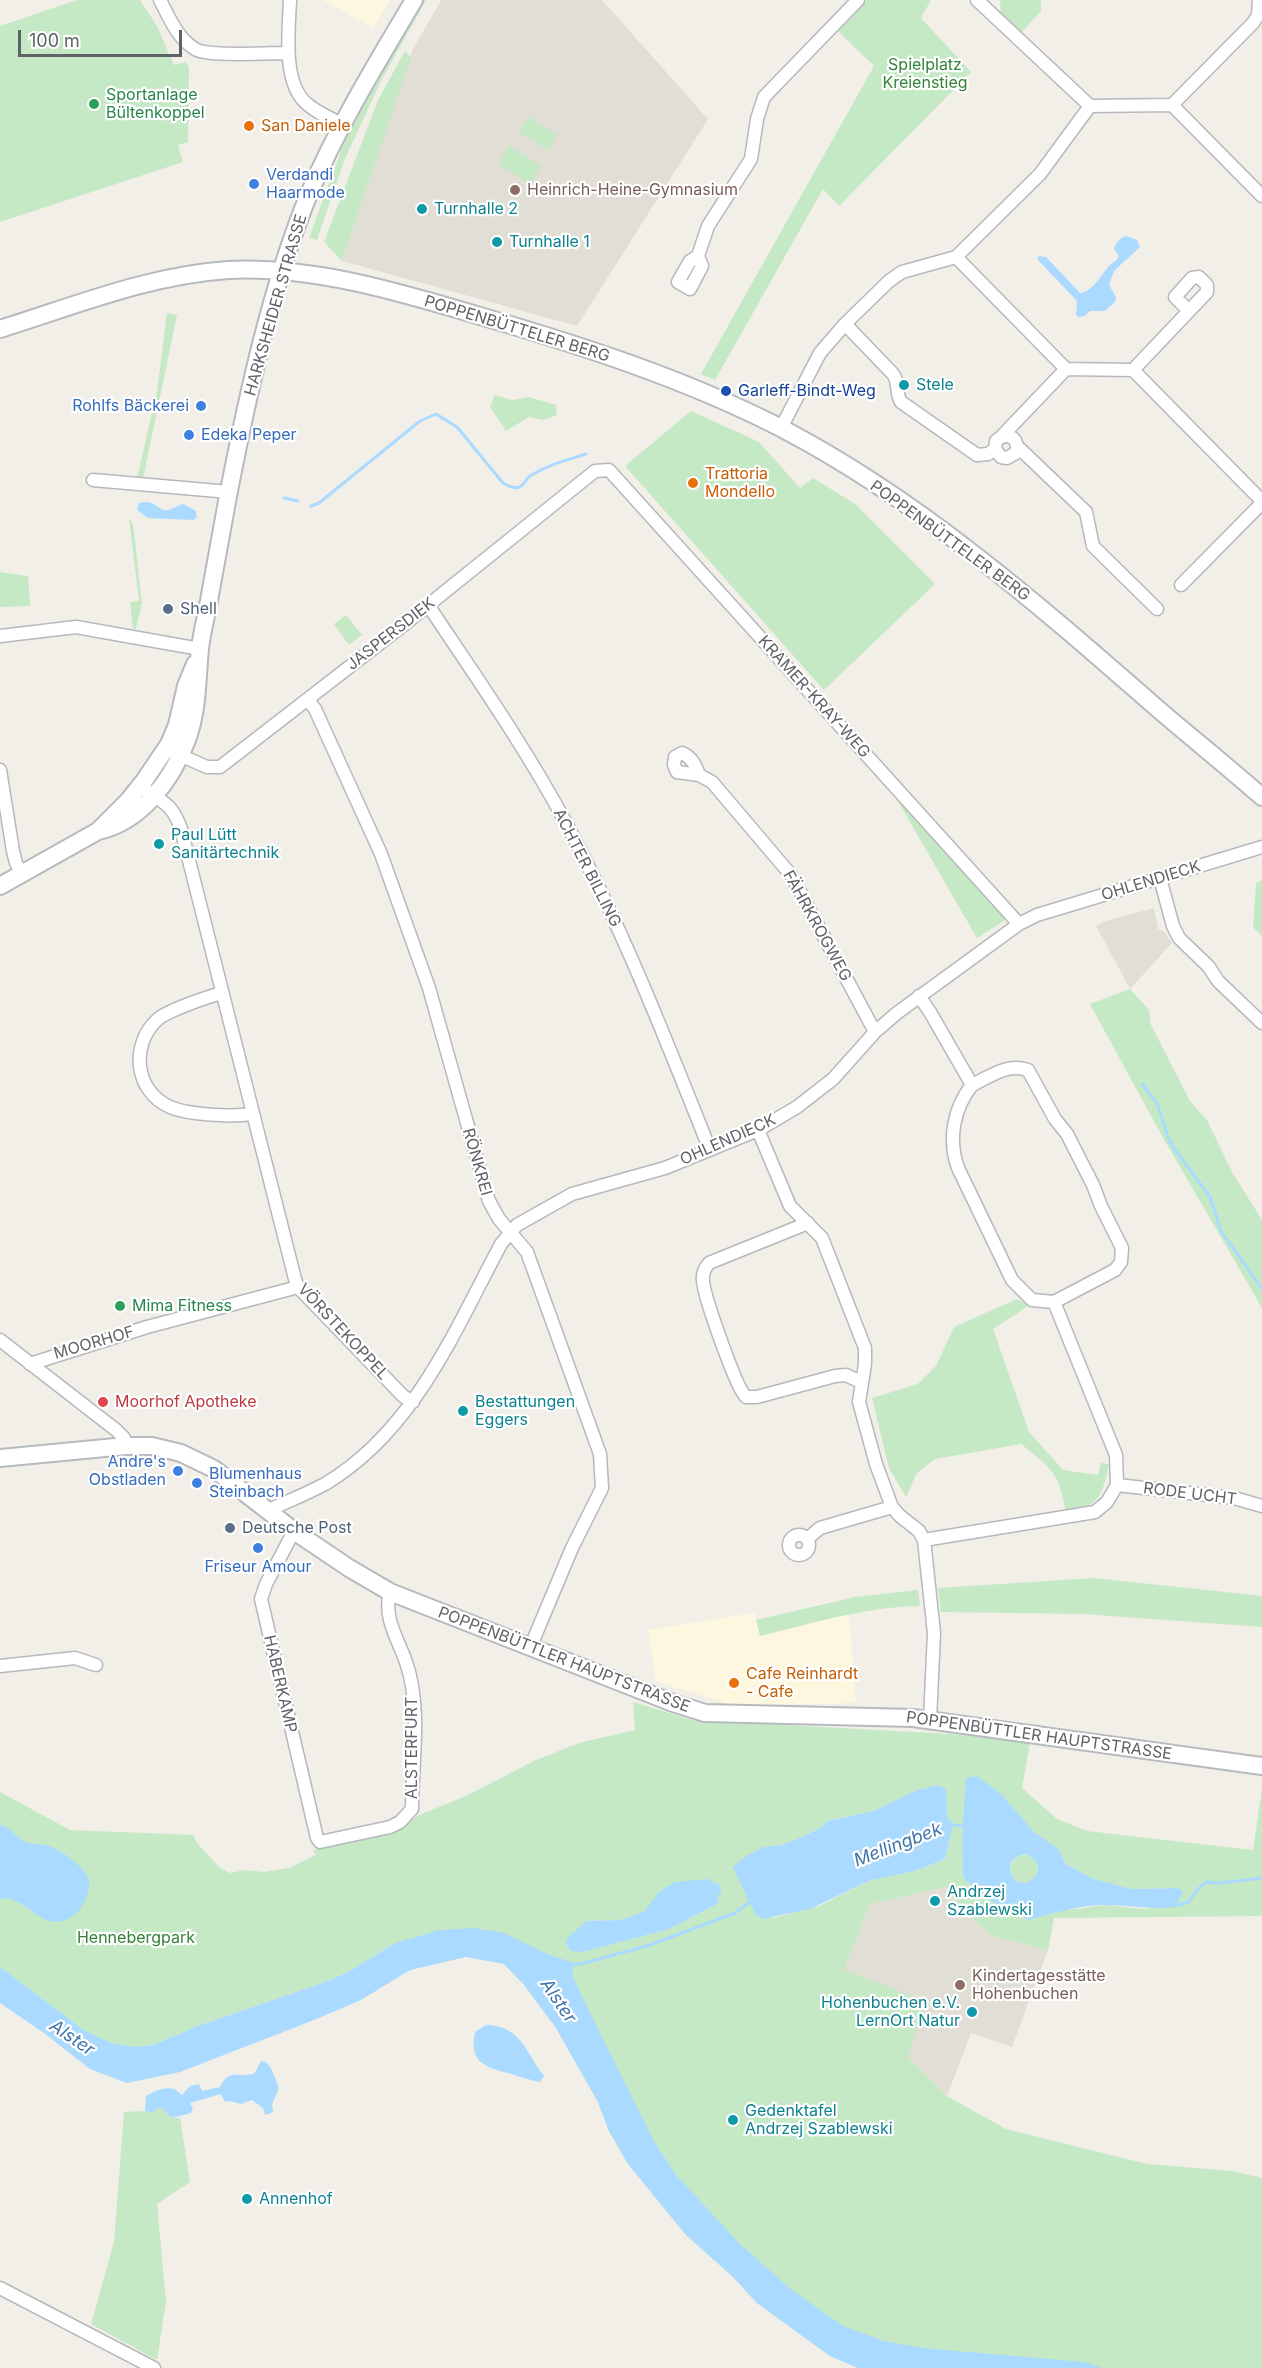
<!DOCTYPE html>
<meta charset="utf-8">
<style>
body{margin:0}
#map{position:relative;width:1262px;height:2368px;overflow:hidden;background:#f1efe8;font-family:Inter,sans-serif}
canvas{display:block}
.scale{position:absolute;left:18px;top:30px;width:164px;height:27px;box-sizing:border-box;border:3px solid #5f6368;border-top:0;padding-left:8px;font-size:18px;line-height:21px;white-space:nowrap;color:#5f6368;-webkit-text-stroke:4px #fff;paint-order:stroke}
</style>
<div id="map">
<canvas width="1262" height="2368"></canvas>
<div class="scale">100 m</div>
</div>
<script>
const ctx = document.querySelector('canvas').getContext('2d');
ctx.lineJoin = 'round';
function paint(path, color) {
  ctx.fillStyle = color;
  ctx.fill(path, 'evenodd');
}
function stroke(path, color, width, dash) {
  ctx.strokeStyle = color;
  ctx.lineWidth = width;
  ctx.lineCap = dash ? 'butt' : 'round';
  ctx.setLineDash(dash || []);
  ctx.stroke(path);
}
function label(font, color, halo, rows, align = 'center') {
  ctx.font = font + ' Inter,sans-serif';
  ctx.lineWidth = 4.5;
  ctx.setLineDash([]);
  ctx.textBaseline = 'middle';
  ctx.strokeStyle = halo;
  ctx.fillStyle = color;
  for (const [text, x, y, turn = 0] of rows) {
    ctx.save();
    ctx.translate(x, y);
    ctx.rotate((+turn || 0) * Math.PI / 180);
    ctx.textAlign = isNaN(turn) ? turn : align;
    if (halo) ctx.strokeText(text, 0, 0);
    ctx.fillText(text, 0, 0);
    ctx.restore();
  }
}
const commercial = new Path2D(`
 M323,0H390L373,28Z
 M754,1613L760,1636L849,1614L856,1703L732,1705L656,1681L648,1630Z`);
const education = new Path2D(`
 M441,0H602L708,119L577,326L342,261L413,49Z
 M1154,908L1158,929L1164,931L1172,943L1130,989L1096,926L1106,921Z
 M946,1887L973,1920L992,1936L1048,1950L1012,2047L971,2033L947,2096L908,2057L844,1970L870,1904Z`);
const green = new Path2D(`
 M77,0H140L157,26L174,65L186,62L189,67L188,142L178,145L183,162L0,222V26Z
 M420,0H426L382,79L344,161L317,240L309,238L342,148L363,103Z
 M867,0H931L921,18L971,72L839,206L823,189L715,380L701,374L874,66L838,31Z
 M1000,0H1041V11L1021,33L1001,14Z
 M405,51L411,57L342,261L324,242L378,100Z
 M529,117L557,135L548,150L519,132Z
 M509,146L541,166L530,184L498,164Z
 M167,313L177,315L143,479L137,478L157,392Z
 M495,395L512,400L529,397L556,405L557,415L543,420L529,417L506,431L490,407Z
 M691,411L759,442L800,488L813,478L855,504L935,584L824,690L625,466Z
 M129,518L133,524L142,603L136,629H133L130,602L139,601Z
 M0,572L28,576L30,606L0,607Z
 M346,615L362,635L349,645L334,624Z
 M903,800L1008,918L977,938L899,803Z
 M1262,880V936L1253,927L1256,883Z
 M1130,989L1149,1010L1150,1023L1190,1101L1207,1120L1232,1172L1262,1220V1308L1162,1136L1090,1004Z
 M1017,1299L1030,1305L993,1329L1029,1432L1063,1470L1098,1475L1101,1463L1109,1464C1102,1497 1100,1505 1066,1512C1058,1471 1053,1470 1021,1444L935,1459L917,1473L906,1497L889,1468L872,1398L918,1384L936,1366L954,1327Z
 M1094,1578L1262,1596V1627L1084,1614L941,1612L938,1588Z
 M918,1590L920,1606C865,1607 813,1623 760,1636L756,1620L855,1597Z
 M633,1702L692,1720L951,1734L1030,1743L1022,1788L1057,1819L1087,1831L1253,1850L1262,1788V1916L1054,1918L1048,1950L992,1936L973,1920L946,1887L870,1904L844,1970L925,2001L908,2057L947,2096L1006,2129L1147,2164L1232,2171L1262,2178V2368H858L830,2356L757,2303L733,2277L686,2235L628,2164L609,2131L598,2102L556,2028L525,1986L504,1964L395,1943L350,1971L328,1981L195,2027L153,2045L136,2047L114,2044L85,2031L0,1967V1792L70,1830L194,1835L196,1842L219,1867L230,1873L245,1870L263,1872L289,1868L316,1855L313,1850L400,1829L419,1815L466,1796L534,1761L579,1743L635,1730ZM939,1785L945,1790L947,1817L953,1824L945,1859L915,1871L871,1880L819,1906L773,1918L746,1856L763,1847L781,1845L802,1837L820,1828L827,1821L874,1811L917,1790ZM964,1815L1033,1831L1058,1849L1066,1864L1091,1878L1132,1889L1178,1888L1175,1906L1141,1909L1106,1905L1067,1910L963,1877L962,1838ZM717,1896L719,1903L669,1929L623,1941L587,1921L620,1920L644,1912Z
 M1010 1869a14 14 0 1 1 28 0a14 14 0 1 1-28 0Z
 M160,2107L172,2118H180L190,2182L157,2204L166,2301L157,2360L91,2324L114,2242L124,2112L145,2111L151,2113Z`);
const water = new Path2D(`
 M1126,236L1137,240L1140,247L1114,271L1109,285L1116,297L1115,302L1105,311H1090L1085,316L1078,317L1076,314L1077,301L1037,259L1039,256L1046,257L1080,293C1094,291 1100,276 1109,266C1113,262 1117,261 1119,256L1114,249C1116,242 1119,239 1126,236Z
 M146,502C155,502 161,512 169,510C173,509 178,505 183,504L196,511L197,517L193,520L148,518L137,510L139,503Z
 M977,1776L1001,1794L1033,1831L1058,1849L1066,1864L1091,1878L1132,1889L1178,1888L1183,1892L1175,1907C1150,1910 1130,1905 1106,1905C1079,1905 1053,1913 1028,1920L982,1896L963,1877L962,1838L966,1778ZM1025,1854C1058,1867 1020,1899 1011,1873C1007,1862 1015,1856 1025,1854Z
 M939,1785L946,1790L947,1817L953,1824L945,1859L915,1871L871,1880L810,1909L762,1919L755,1914L733,1867L746,1856L763,1847L781,1845L802,1837L820,1828L827,1821L874,1811L917,1790Z
 M0,1825C12,1827 16,1839 26,1842C32,1845 39,1844 45,1845C59,1848 87,1867 89,1882C90,1888 88,1895 85,1900C82,1910 72,1919 62,1921C37,1927 24,1894 0,1899Z
 M709,1879L713,1883L719,1884L722,1892L717,1896L719,1903L669,1929L582,1952L571,1951L566,1944L567,1938L587,1921L620,1920L644,1912L659,1892L675,1882Z
 M474,1928L504,1933L547,1954L574,1963L572,1975L596,2025L655,2143L676,2175L740,2244L789,2288L843,2326L884,2341L922,2348L1083,2362L1103,2368H858L830,2356L757,2303L733,2277L686,2235L628,2164L609,2131L598,2102L556,2028L525,1986L504,1964L466,1957L410,1970L361,2000L314,2020L180,2072L127,2083L90,2069L44,2033L0,2003V1967L85,2031L114,2044L136,2047L153,2045L195,2027L328,1981L350,1971L395,1943L440,1930Z
 M486,2025C522,2026 525,2052 544,2076L540,2082C529,2080 519,2076 508,2073C484,2067 469,2062 475,2032Z
 M261,2061L266,2062L272,2070L279,2088L272,2104L273,2112L265,2115L263,2108L252,2100L241,2104L230,2101L225,2102L221,2094L190,2103L193,2109L191,2113L172,2118L160,2107L151,2113L145,2111L146,2096C158,2089 172,2083 182,2095L190,2086L199,2084L202,2091L220,2087C229,2068 238,2078 254,2074Z`);
const stream = new Path2D(`
 M284,498L298,501
 M311,506L319,503L420,421L436,414L457,427L503,483C508,486 515,490 521,486C525,484 526,478 530,476C547,465 567,460 586,454
 M1142,1084L1157,1103L1168,1137L1173,1147L1210,1197L1221,1231L1262,1289
 M951,1825L964,1826
 M1174,1906L1189,1902L1196,1891L1206,1882L1220,1883L1262,1878
 M570,1964H581L650,1945L735,1913L751,1901`);
const street = new Path2D(`
 M160,0C169,17 177,38 195,49C207,57 270,53 288,53
 M290,0C289,28 282,82 306,103C316,112 329,118 342,124
 M977,0L1090,106L1172,105L1262,196
 M1172,105L1253,23L1258,15L1259,0
 M698,256L702,266L690,289L678,282L690,261L698,256L708,226L751,159L757,119L764,97L858,0
 M956,257L1066,369L1133,370L1262,501
 M845,324L893,374C900,383 895,393 901,402L977,455L988,454L995,449L1001,457L1007,458L1016,453C1020,437 1007,431 996,441L995,449
 M1133,370L1207,292V285L1199,277L1192,278L1175,297L1189,311
 M781,428L820,353L845,324L889,281L902,272L956,257L1040,174L1090,106
 M1002,436L1066,369
 M1018,447L1086,512L1093,546L1157,609
 M93,480L229,492
 M1181,585L1262,503
 M428,605C476,677 526,748 567,825C623,929 666,1040 710,1150
 M0,636L76,627L200,649
 M308,700L315,709L381,854L429,988L489,1201L499,1219L527,1252L600,1454L602,1488L572,1548L530,1648
 M173,752L207,767H220L406,623L595,471L609,470L1019,924
 M0,770L13,851L16,863L22,874
 M699,775L677,772L674,765L675,757L682,753C692,757 696,766 699,775L712,782L791,875L875,1032
 M147,791C166,804 173,806 181,829L295,1279L298,1287L403,1396L413,1402
 M1160,878L1173,926L1179,938L1209,967L1218,981L1262,1023
 M222,993C207,997 169,1010 158,1019C130,1044 134,1091 170,1107C189,1115 231,1117 252,1114
 M919,996L930,1012L972,1085C953,1109 948,1140 958,1168L1012,1280L1032,1300L1054,1302L1116,1455L1117,1485L1107,1502L1095,1512L924,1540
 M972,1085C991,1076 1007,1063 1028,1070L1055,1119L1067,1134L1093,1185L1101,1206L1122,1248L1121,1262L1115,1270L1054,1302
 M758,1130L790,1206L822,1238L865,1348V1364L859,1402L876,1464L892,1507L900,1516L919,1531L924,1540L934,1633L930,1720
 M808,1223L709,1263C704,1269 702,1274 703,1281C704,1296 736,1388 746,1397H757L835,1376L846,1375L861,1382
 M0,1340L116,1430L124,1438L126,1446
 M30,1364L147,1327L298,1287
 M1117,1485L1234,1498L1262,1506
 M267,1511C286,1502 306,1494 325,1484C414,1431 454,1332 501,1244L517,1225L572,1194L665,1168L758,1130L797,1107L833,1079L875,1032L897,1013L1019,924L1037,915L1262,847
 M294,1531L266,1584L261,1599L317,1838L320,1842L390,1827L400,1822L412,1809C412,1761 422,1708 406,1662C398,1639 383,1618 390,1592
 M789 1545a10 10 0 1 1 20 0a10 10 0 1 1-20 0Z
 M807,1539L820,1528L892,1507
 M0,1666L75,1658L96,1665
 M0,2288L154,2368`);
const secondary = new Path2D(`
 M0,329C74,306 150,275 228,270C313,266 399,292 480,316C583,346 685,379 781,428C921,501 1040,606 1158,709C1193,739 1228,767 1262,797
 M98,831C141,822 172,780 187,740C198,710 197,680 200,649C202,631 207,613 210,595C216,562 222,529 228,496C247,398 271,286 309,194C338,126 376,64 414,0
 M0,886L98,831L128,801L144,781L169,744L177,725L186,686L195,664
 M0,1458L126,1446H152L181,1453L214,1469L294,1531L349,1568L390,1592L673,1703L705,1713L913,1718L1262,1766`);
const markers = [
 [94,104,6,"#2e9e5b"],
 [249,126,6,"#e8710a"],
 [254,184,6,"#3f7fe0"],
 [515,190,6,"#8d6e63"],
 [422,209,6,"#0f9aa8"],
 [497,242,6,"#0f9aa8"],
 [904,385,6,"#0f9aa8"],
 [726,391,6,"#1a4fb4"],
 [201,406,6,"#3f7fe0"],
 [189,435,6,"#3f7fe0"],
 [693,483,6,"#e8710a"],
 [168,609,6,"#5c6f8a"],
 [159,844,6,"#0f9aa8"],
 [120,1306,6,"#2e9e5b"],
 [103,1402,6,"#e0444e"],
 [463,1411,6,"#0f9aa8"],
 [178,1471,6,"#3f7fe0"],
 [197,1483,6,"#3f7fe0"],
 [230,1528,6,"#5c6f8a"],
 [258,1548,6,"#3f7fe0"],
 [734,1683,6,"#e8710a"],
 [935,1901,6,"#0f9aa8"],
 [960,1985,6,"#8d6e63"],
 [972,2012,6,"#0f9aa8"],
 [733,2120,6,"#0f9aa8"],
 [247,2199,6,"#0f9aa8"]
];
const parkNames = [
 ["Spielplatz",925,65],
 ["Kreienstieg",925,83],
 ["Hennebergpark",136,1938]
];
const leisureNames = [
 ["Sportanlage",106,95],
 ["Bültenkoppel",106,113],
 ["Mima Fitness",132,1306]
];
const foodNames = [
 ["San Daniele",261,126],
 ["Trattoria",705,474],
 ["Mondello",705,492],
 ["Cafe Reinhardt",746,1674],
 ["- Cafe",746,1692]
];
const shopNames = [
 ["Verdandi",266,175],
 ["Haarmode",266,193],
 ["Rohlfs Bäckerei",189,406,"right"],
 ["Edeka Peper",201,435],
 ["Andre's",166,1462,"right"],
 ["Obstladen",166,1480,"right"],
 ["Blumenhaus",209,1474],
 ["Steinbach",209,1492],
 ["Friseur Amour",258,1567,"center"]
];
const educationNames = [
 ["Heinrich-Heine-Gymnasium",527,190],
 ["Kindertagesstätte",972,1976],
 ["Hohenbuchen",972,1994]
];
const cultureNames = [
 ["Turnhalle 2",434,209],
 ["Turnhalle 1",509,242],
 ["Stele",916,385],
 ["Paul Lütt",171,835],
 ["Sanitärtechnik",171,853],
 ["Bestattungen",475,1402],
 ["Eggers",475,1420],
 ["Andrzej",947,1892],
 ["Szablewski",947,1910],
 ["Hohenbuchen e.V.",960,2003,"right"],
 ["LernOrt Natur",960,2021,"right"],
 ["Gedenktafel",745,2111],
 ["Andrzej Szablewski",745,2129],
 ["Annenhof",259,2199]
];
const streetNames = [
 ["HARKSHEIDER STRASSE",276,305,-74],
 ["POPPENBÜTTELER BERG",517,329,17],
 ["POPPENBÜTTELER BERG",950,541,36],
 ["JASPERSDIEK",391,634,-38],
 ["KRAMER-KRAY-WEG",814,697,48],
 ["ACHTER BILLING",587,868,63],
 ["OHLENDIECK",1151,881,-17],
 ["FÄHRKROGWEG",817,926,61],
 ["OHLENDIECK",728,1140,-24],
 ["RÖNKREI",477,1162,74],
 ["VÖRSTEKOPPEL",343,1332,47],
 ["MOORHOF",94,1343,-16],
 ["RODE UCHT",1190,1494,7],
 ["POPPENBÜTTLER HAUPTSTRASSE",564,1660,21],
 ["HABERKAMP",280,1684,77],
 ["POPPENBÜTTLER HAUPTSTRASSE",1039,1736,8],
 ["ALSTERFURT",412,1748,-90]
];
const transitNames = [
 ["Garleff-Bindt-Weg",738,391]
];
const serviceNames = [
 ["Shell",180,609],
 ["Deutsche Post",242,1528]
];
const healthNames = [
 ["Moorhof Apotheke",115,1402]
];
const waterNames = [
 ["Mellingbek",898,1845,-21],
 ["Alster",558,2001,56],
 ["Alster",72,2038,34]
];
paint(commercial, '#fef7e0');
paint(education, '#e1ded6');
paint(green, '#c5e8c5');
paint(water, '#aadaff');
stroke(stream, '#aadaff', 3);
stroke(street, '#b5b8bc', 15);
stroke(secondary, '#b6babf', 20);
stroke(street, '#fff', 12);
stroke(secondary, '#fff', 16);
for (const [x, y, r, color] of markers) {
  const dot = new Path2D();
  dot.arc(x, y, r, 0, 2 * Math.PI);
  ctx.fillStyle = color;
  ctx.fill(dot);
  stroke(dot, '#fff', 2);
}
label('16px', '#348238', '#fff', parkNames);
label('16px', '#27864d', '#fff', leisureNames, 'left');
label('16px', '#c56008', '#fff', foodNames, 'left');
label('16px', '#366cbe', '#fff', shopNames, 'left');
label('16px', '#785e54', '#fff', educationNames, 'left');
label('16px', '#0d838f', '#fff', cultureNames, 'left');
label('16px', '#5f6368', '#fff', streetNames);
label('16px', '#164399', '#fff', transitNames, 'left');
label('16px', '#4e5e75', '#fff', serviceNames, 'left');
label('16px', '#be3a42', '#fff', healthNames, 'left');
label('italic 18px', '#4174aa', '#fff', waterNames);
</script>
